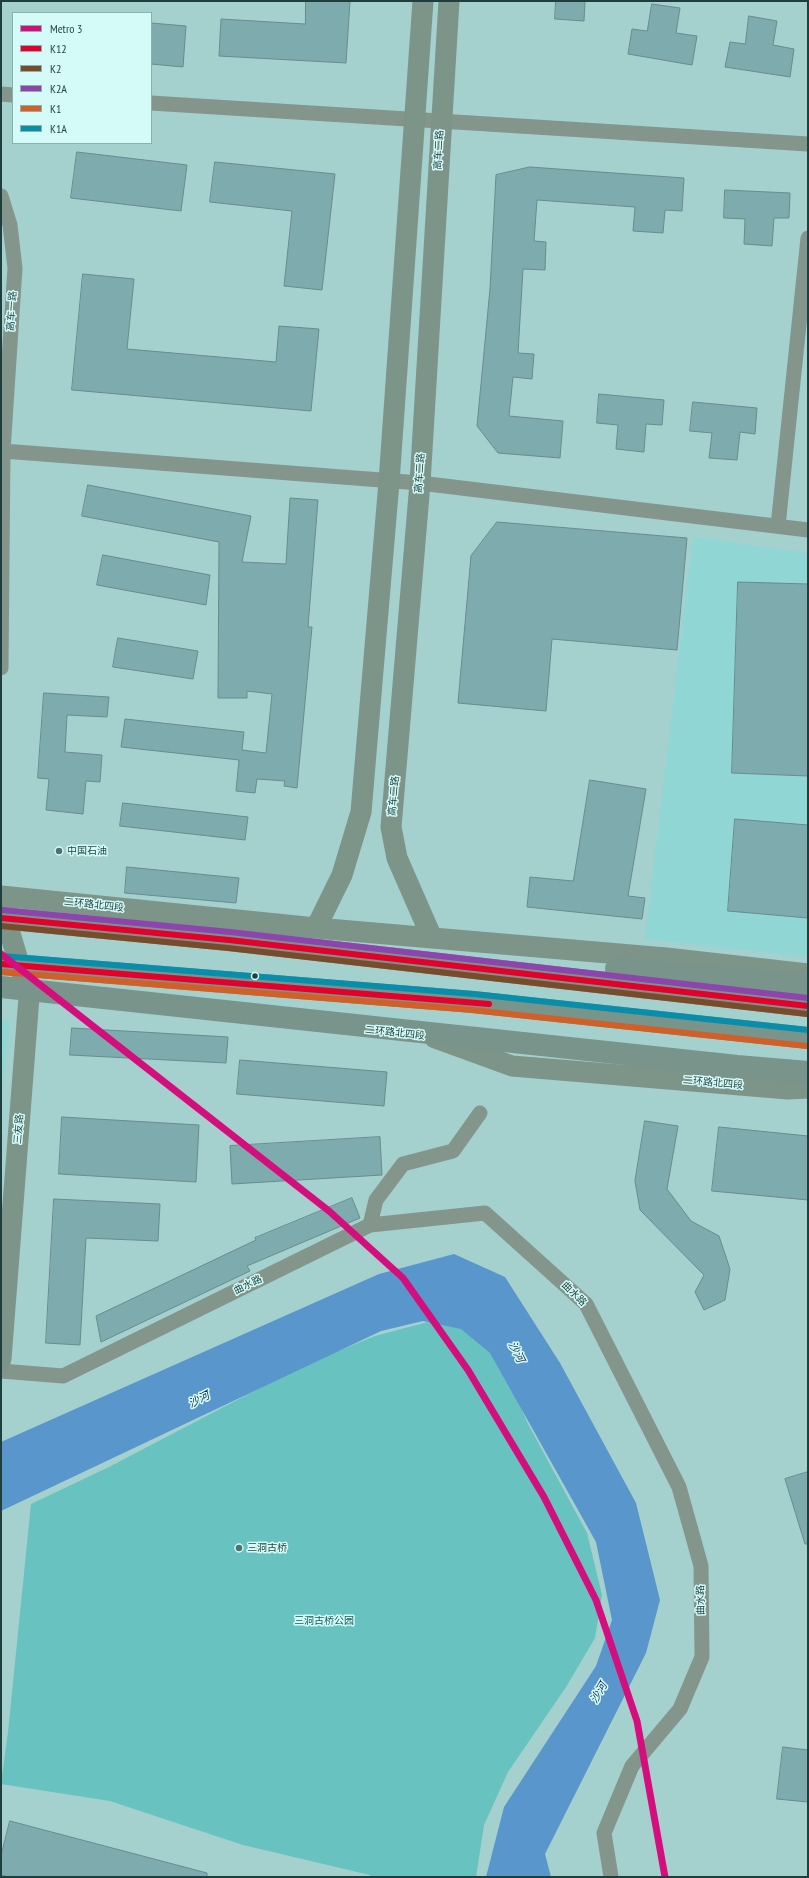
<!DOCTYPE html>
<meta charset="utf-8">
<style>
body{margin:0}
#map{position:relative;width:809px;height:1878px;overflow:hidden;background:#a4d0ce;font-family:"PT Sans Narrow",sans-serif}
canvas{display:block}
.frame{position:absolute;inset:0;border:2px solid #1e3f3e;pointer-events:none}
.legend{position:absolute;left:12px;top:12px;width:140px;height:132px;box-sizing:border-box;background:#d5fbf9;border:1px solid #8cb0ae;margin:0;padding:5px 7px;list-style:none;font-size:12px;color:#1e3f3e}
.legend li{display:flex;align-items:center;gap:8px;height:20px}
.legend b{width:20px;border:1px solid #8cb0ae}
</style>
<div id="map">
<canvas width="809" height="1878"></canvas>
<div class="frame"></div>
<ul class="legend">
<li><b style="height:5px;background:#d40f7d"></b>Metro 3</li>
<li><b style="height:5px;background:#e4002b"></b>K12</li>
<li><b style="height:5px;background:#7a4b2a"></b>K2</li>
<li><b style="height:5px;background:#8e44ad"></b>K2A</li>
<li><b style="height:5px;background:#d25f26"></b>K1</li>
<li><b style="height:5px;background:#088eaa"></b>K1A</li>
</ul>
</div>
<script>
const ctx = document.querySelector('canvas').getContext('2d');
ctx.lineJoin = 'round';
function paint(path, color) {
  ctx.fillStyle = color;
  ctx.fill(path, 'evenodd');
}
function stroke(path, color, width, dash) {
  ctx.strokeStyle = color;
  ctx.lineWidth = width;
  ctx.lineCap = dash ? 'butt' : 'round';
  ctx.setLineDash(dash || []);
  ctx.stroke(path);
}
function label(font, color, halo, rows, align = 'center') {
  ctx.font = font + ' "PT Sans Narrow","Noto Sans SC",sans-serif';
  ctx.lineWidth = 3;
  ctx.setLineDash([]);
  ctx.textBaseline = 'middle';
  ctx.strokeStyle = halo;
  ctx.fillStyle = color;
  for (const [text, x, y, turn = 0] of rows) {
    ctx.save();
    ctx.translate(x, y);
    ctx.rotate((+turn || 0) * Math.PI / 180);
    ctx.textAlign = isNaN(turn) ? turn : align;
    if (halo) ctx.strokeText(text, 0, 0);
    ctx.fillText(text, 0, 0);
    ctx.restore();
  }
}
const built = new Path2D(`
 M693,537L808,553V957L645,939Z
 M1,1020L10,1021L1,1098Z`);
const green = new Path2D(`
 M443,1318L492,1341L528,1424L587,1533L602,1595L595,1638L566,1687L508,1772L484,1825L476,1877H370V1875L243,1845L110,1801L1,1784L8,1732L31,1504L109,1467L304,1365L375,1336Z`);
const water = new Path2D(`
 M454,1254L505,1277L560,1363L636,1503L660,1600L646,1653L545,1854L551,1877H486L504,1807L596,1666L612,1620L596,1542L490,1353L461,1329L423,1321L381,1331L1,1511V1442L379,1274Z`);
const building = new Path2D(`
 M306,1H350L346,63L219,56L221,19L305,24Z
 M556,1H585L584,21L555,19Z
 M652,4L680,8L676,33L697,36L692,65L628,54L632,29L647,31Z
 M749,16L777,21L773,45L794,49L790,77L725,67L730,42L745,44Z
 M151,23L186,26L183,67L151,64Z
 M77,152L187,165L181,211L71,198Z
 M215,162L335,174L322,290L284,286L292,211L210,202Z
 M530,167L684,178L682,211L665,210L663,233L633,231L635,207L537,200L534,241L546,242L545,270L523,269L518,353L534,354L532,379L513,377L509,416L563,421L560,458L498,453L477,426L490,289L496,175Z
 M725,190L790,193L789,218H774L772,246L744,244L745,219L724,218Z
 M83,274L134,279L127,349L276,362L279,326L319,329L311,411L72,390Z
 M599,394L664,400L662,425L646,424L644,452L616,449L618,425L597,423Z
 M693,402L757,408L755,434L740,432L737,460L709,458L712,433L690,431Z
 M88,485L251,516L242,562L286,564L290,498L318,500L308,627H312L297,788L284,786L285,781L257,779L255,793L236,791L239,760L121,747L125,719L244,732L242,750L266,753L272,694L247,691V698H218L219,542L82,516Z
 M497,522L687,538L677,650L552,639L546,711L458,703L471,556Z
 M103,555L210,575L206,605L97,585Z
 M738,582L808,584V776L732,773Z
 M118,638L198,651L193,679L113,667Z
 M44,693L109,697L107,717L67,715L65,752L102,755L100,782L86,781L83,814L46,810L49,779L38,778Z
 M590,780L646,789L628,896L645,898L642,919L527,907L530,877L573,881Z
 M123,803L248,817L245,840L120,826Z
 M735,819L808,825V918L728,911Z
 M127,867L239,878L236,903L125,893Z
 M72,1028L228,1037L226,1063L70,1055Z
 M240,1060L387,1072L384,1106L237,1094Z
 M62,1117L199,1125L196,1182L59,1174Z
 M645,1121L678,1126L667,1189L691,1221L719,1236L730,1269L725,1300L704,1310L695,1292L704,1275L640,1210L635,1181Z
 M719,1127L808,1136V1200L712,1191Z
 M380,1137L382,1175L232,1184L230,1146Z
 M352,1198L360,1218L247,1266L250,1271L101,1342L96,1316L256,1240L255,1238Z
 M54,1199L160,1204L158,1241L86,1238L80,1345L46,1343Z
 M808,1472V1544H805L785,1479Z
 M783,1747L808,1750V1802L777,1799Z
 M10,1821L207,1873V1877H10L1,1875V1856Z`);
const street = new Path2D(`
 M1,94L13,95
 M151,103L808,144
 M1,196L10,225L15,268L3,451L1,668
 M3,451L420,483L808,530
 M778,526L808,238
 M370,1225L376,1200L403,1164L453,1151L480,1113
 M1,1371L63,1376L370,1225L485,1213L586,1304L679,1487L701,1566L702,1657L680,1709L632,1766L604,1833L611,1877`);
const secondary = new Path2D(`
 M1,896L316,928L666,958L808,974
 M316,928L342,875L361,812L389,482L423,1
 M432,938L397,858L391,827L420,483L449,1
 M435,1038L512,1066L788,1089L808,1088
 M1,1359L29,997L1,903`);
const highway = new Path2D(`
 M1,918L229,940L808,1006
 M1,964L473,1002L808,1038
 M616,969L808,986
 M1,987L737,1066L808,1072`);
const bus1 = new Path2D(`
 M1,918L229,940L808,1006
 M1,964L489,1004`);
const bus2 = new Path2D(`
 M1,926L228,948L807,1014`);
const bus3 = new Path2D(`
 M2,910L230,932L808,998`);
const bus4 = new Path2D(`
 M1,972L472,1010L807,1046`);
const bus5 = new Path2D(`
 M2,956L474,994L808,1030`);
const metro1 = new Path2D(`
 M1,954L329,1211L403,1278L468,1370L544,1497L596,1600L637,1721L665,1877`);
const markers = [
 [59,851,4,"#4d7270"],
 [255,976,3.5,"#1e3f3e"],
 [239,1548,4,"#4d7270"]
];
const streetNames = [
 ["高车二路",439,150,-87],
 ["高车一路",12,311,-86],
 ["高车二路",420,473,-86],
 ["高车二路",394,796,-85],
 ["二环路北四段",94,905,6],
 ["二环路北四段",395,1033,6],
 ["二环路北四段",713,1083,5],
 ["三友路",19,1129,-86],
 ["曲水路",248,1285,-26],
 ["曲水路",574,1294,45],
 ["曲水路",701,1600,-91]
];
const poiNames = [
 ["中国石油",67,851],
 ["三洞古桥",247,1548]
];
const parkNames = [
 ["三洞古桥公园",324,1621]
];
const waterNames = [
 ["沙河",516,1352,63],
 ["沙河",199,1400,-27],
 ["沙河",599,1693,-60]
];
paint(built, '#90d6d4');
paint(green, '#67c2c0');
paint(water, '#5896cc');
paint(building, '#7eabae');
stroke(building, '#688c8e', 1);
stroke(street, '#84958b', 15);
stroke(secondary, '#7d9489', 21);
stroke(highway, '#79948a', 22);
stroke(bus1, '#e4002b', 6);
stroke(bus2, '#7a4b2a', 6);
stroke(bus3, '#8e44ad', 6);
stroke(bus4, '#d25f26', 6);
stroke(bus5, '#088eaa', 6);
stroke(metro1, '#d40f7d', 7);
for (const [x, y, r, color] of markers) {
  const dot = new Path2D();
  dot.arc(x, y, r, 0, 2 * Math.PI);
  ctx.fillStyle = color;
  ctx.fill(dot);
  stroke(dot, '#d5fbf9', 1.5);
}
label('10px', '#1e3f3e', '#d5fbf9', streetNames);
label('10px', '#1e3f3e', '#d5fbf9', poiNames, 'left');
label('10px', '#115b5a', '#d5fbf9', parkNames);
label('italic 11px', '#122e4e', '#d5fbf9', waterNames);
</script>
